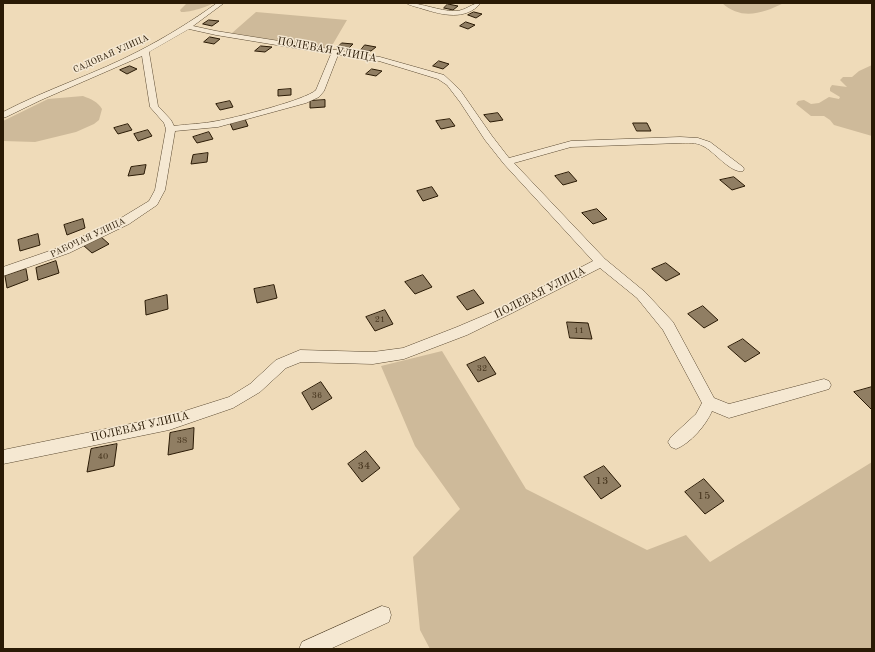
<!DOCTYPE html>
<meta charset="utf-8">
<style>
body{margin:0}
#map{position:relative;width:875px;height:652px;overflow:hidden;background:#efdbb9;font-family:"Old Standard TT",serif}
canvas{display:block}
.frame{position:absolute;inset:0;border:4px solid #2a1a05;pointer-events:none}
</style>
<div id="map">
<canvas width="875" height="652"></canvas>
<div class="frame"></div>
</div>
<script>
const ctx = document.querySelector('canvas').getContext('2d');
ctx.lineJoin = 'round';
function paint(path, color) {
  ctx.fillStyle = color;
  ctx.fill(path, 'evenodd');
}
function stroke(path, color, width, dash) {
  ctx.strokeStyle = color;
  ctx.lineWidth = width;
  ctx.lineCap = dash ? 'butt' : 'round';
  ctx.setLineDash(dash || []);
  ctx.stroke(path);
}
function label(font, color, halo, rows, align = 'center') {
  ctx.font = font + ' "Old Standard TT",serif';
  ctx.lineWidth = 3;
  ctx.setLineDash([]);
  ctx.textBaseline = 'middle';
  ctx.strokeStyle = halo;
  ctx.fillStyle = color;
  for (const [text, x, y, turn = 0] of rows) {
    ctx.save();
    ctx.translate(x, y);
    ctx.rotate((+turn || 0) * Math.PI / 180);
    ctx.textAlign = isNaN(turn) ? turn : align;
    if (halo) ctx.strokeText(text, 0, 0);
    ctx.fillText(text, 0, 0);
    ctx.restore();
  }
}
const green = new Path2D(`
 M187,3H213C208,7 187,13 181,12L180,10Z
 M722,3H784C763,13 742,21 722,3Z
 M256,12L347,20L330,49L232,33Z
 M872,65V136L834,125L830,120L824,116H811L796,104L798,101L804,100L811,104L819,103L829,97L839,99L840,97L830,91V88L832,85L847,87L840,80L843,77H852L859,71Z
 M83,96C91,99 98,102 102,109L99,120L94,124L76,132L35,142L3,141V121L48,99Z
 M442,351L526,489L647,550L686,535L710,562L872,462V649H430L420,630L413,557L460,509L415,446L381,366Z`);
const building = new Path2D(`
 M448,4L458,6L453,10L444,8Z
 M474,12L482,14L476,18L468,15Z
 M209,20L219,21L212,26L203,24Z
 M466,22L475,25L468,29L460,26Z
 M210,37L220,39L214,44L204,42Z
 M342,43L353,44L348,49L337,48Z
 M365,45L376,47L371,51L361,50Z
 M261,46L272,47L265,52L255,51Z
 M439,61L449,64L443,69L433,66Z
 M130,66L137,69L127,74L120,70Z
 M372,69L382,71L376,76L366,74Z
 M291,89V95L278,96V90Z
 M325,100V107L310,108V101Z
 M230,101L233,107L220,110L216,104Z
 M498,113L503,120L490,122L484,115Z
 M245,119L248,126L233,130L230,123Z
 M450,119L455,126L441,129L436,121Z
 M633,123H647L651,131H637Z
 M128,124L132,130L118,134L114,128Z
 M148,130L152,136L138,141L134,134Z
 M209,132L213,139L197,143L193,137Z
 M208,153L207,162L191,164L193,155Z
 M146,165L144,174L128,176L131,167Z
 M569,172L577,181L563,185L555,176Z
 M734,177L745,186L732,190L720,180Z
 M432,187L438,196L423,201L417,191Z
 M597,209L607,219L593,224L582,213Z
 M83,219L85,228L67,235L64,225Z
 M38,234L40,245L20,251L18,240Z
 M100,236L109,244L92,253L83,245Z
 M56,261L59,273L38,280L36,268Z
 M666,263L680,274L666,281L652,269Z
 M26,269L28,280L7,288L5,276Z
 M423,275L432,287L415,294L405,282Z
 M274,285L277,298L257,303L254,289Z
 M474,290L484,303L467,310L457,297Z
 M167,295L168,309L146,315L145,301Z
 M703,306L718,320L704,328L688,314Z
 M385,310L393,324L375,331L366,317Z
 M567,322L588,323L592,339L570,338Z
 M743,339L760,353L745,362L728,347Z
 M485,357L496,374L478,382L467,365Z
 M321,382L332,398L312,410L302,393Z
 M872,387V410L854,392Z
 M194,428L193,449L168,455L170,433Z
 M117,444L114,466L87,472L91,449Z
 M366,451L380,468L362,482L348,464Z
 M604,466L621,486L601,499L584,477Z
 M704,479L724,501L705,514L685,492Z`);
const minor = new Path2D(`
 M217,3H224L193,26L216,31L380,57L444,75L460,90L492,136L509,158L571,141L680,137L698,138L710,142L743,167L744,169L743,171C731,174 714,151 703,146C696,142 687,143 680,143L571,147L514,163L605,259L645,292L673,322L714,398L729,404L824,379L829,381L831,385L829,389L729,418L712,411C706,425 691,443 676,449L671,447L668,442L671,437L696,414L702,403L663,330L637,298L600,268L512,313L467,335L404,359L373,364L301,362L286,368L260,392L233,408L169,430L3,464V450L169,416L229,397L250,384L276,360L300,350L373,352L403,348L457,327L504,307L593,261L504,164L485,140L460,102L447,85L438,79L379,61L338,55L324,91L319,97L306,103L218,127L175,131L165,190L157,205L129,224L69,253L3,276V267L61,247L121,218L149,201L155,190L166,129L164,123L150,107L142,56L41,100L6,117L3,118V112C47,89 95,74 139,51C166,37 192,21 217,3ZM189,29L216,35L331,54L316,90C306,100 234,118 217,121C203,124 188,124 174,126L171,120L158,106L149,52Z
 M406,3C423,3 438,11 455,11C466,11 471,3 481,3C465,21 443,15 423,9C418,7 410,6 406,3Z
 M382,606L389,608L391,615L389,622L330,649H299L302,642Z`);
const farStreetnames = [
 ["САДОВАЯ УЛИЦА",111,54,-24],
 ["РАБОЧАЯ УЛИЦА",88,238,-25]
];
const numberNames = [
 ["21",380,320],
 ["11",579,331],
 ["32",482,369],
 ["36",317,396],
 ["38",182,441],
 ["40",103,457]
];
const streetNames = [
 ["ПОЛЕВАЯ УЛИЦА",327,50,10],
 ["ПОЛЕВАЯ УЛИЦА",540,293,-27],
 ["ПОЛЕВАЯ УЛИЦА",140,427,-13]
];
const nearNumbernames = [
 ["34",364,466],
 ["13",602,481],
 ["15",704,496]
];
paint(green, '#ceba9a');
paint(building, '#907e63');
stroke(building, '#2a1a05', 1);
stroke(minor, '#5b4a32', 1);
paint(minor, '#f5e8d2');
label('9px', '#2a1a05', '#f5e8d2', farStreetnames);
label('9px', '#44331c', null, numberNames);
label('11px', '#2a1a05', '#f5e8d2', streetNames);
label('11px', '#44331c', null, nearNumbernames);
</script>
